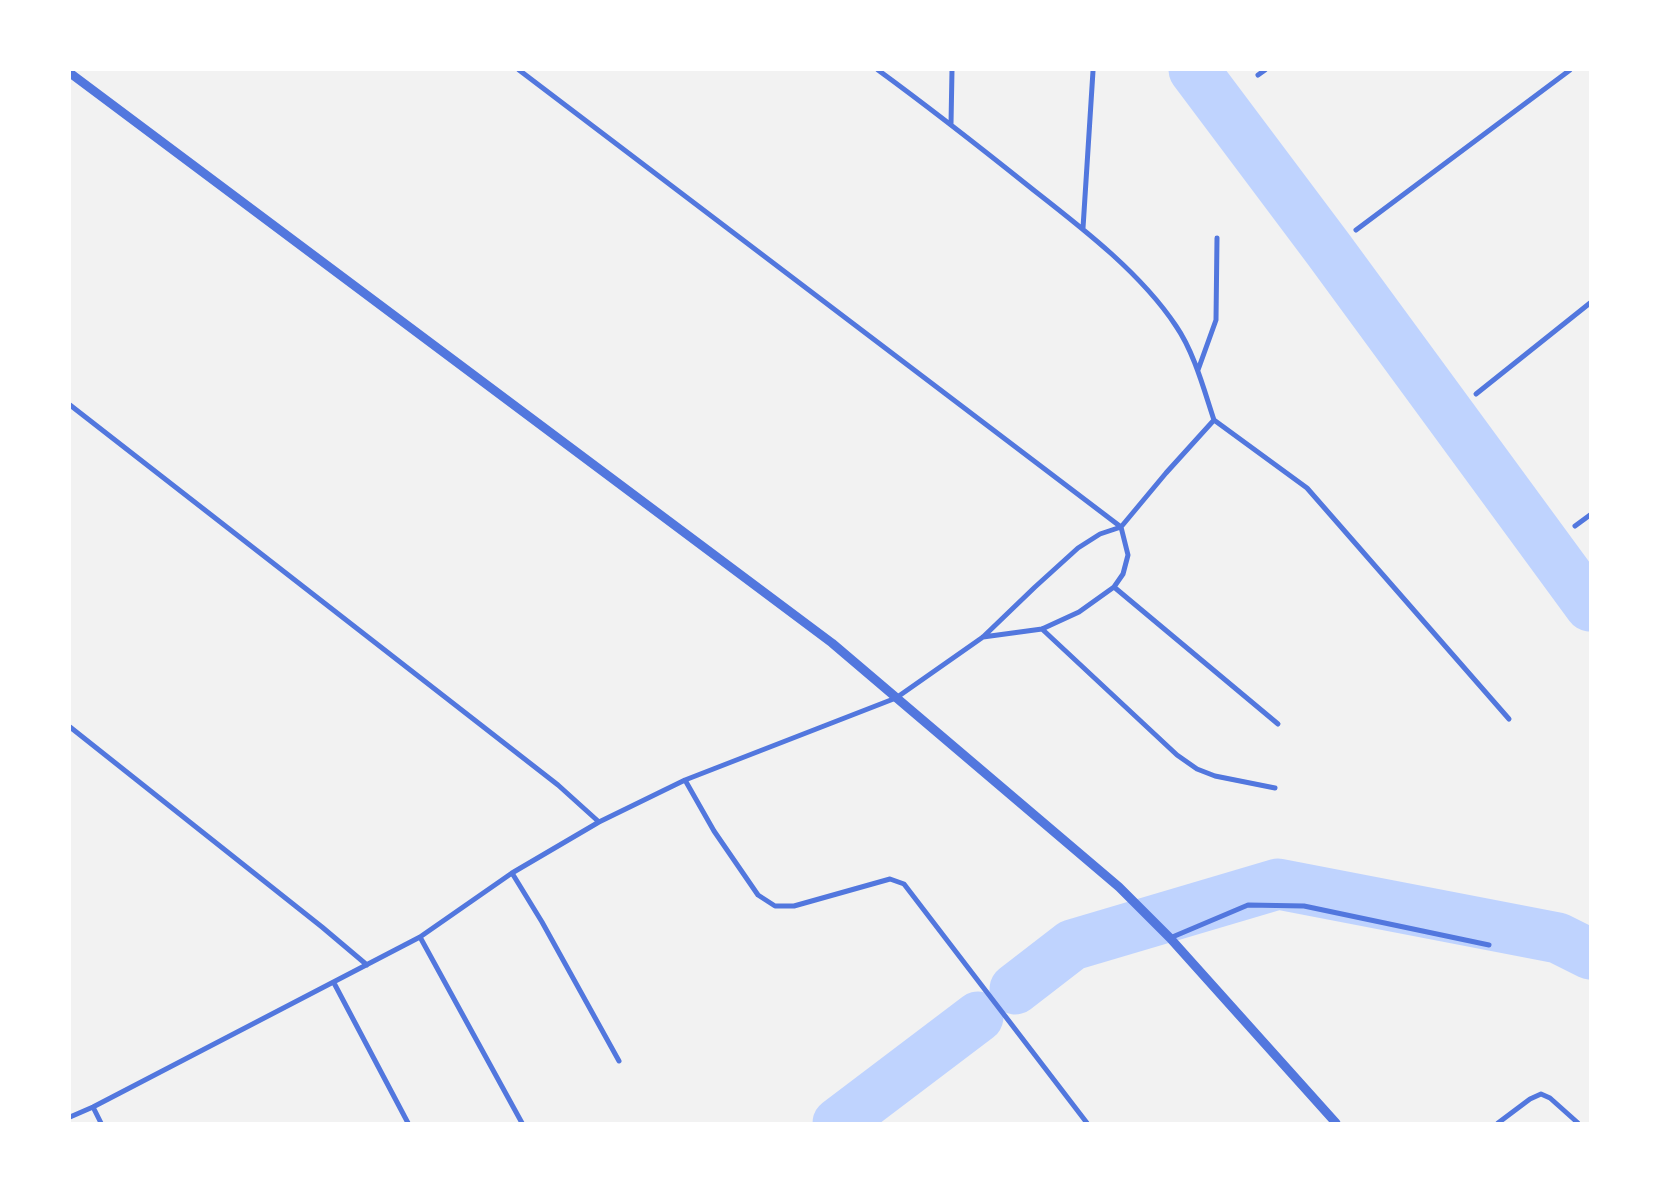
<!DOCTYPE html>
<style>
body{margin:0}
#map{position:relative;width:1660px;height:1193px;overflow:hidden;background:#f2f2f2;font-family:Figtree,sans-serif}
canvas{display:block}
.frame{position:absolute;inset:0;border:71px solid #fff;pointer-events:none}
</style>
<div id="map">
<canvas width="1660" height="1193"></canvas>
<div class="frame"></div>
</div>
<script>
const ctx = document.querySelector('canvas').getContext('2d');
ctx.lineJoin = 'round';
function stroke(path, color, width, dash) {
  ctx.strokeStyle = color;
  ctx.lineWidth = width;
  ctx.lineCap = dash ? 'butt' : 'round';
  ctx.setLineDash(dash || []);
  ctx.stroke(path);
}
const river = new Path2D(`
 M1194,70L1329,250L1590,606
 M1015,989L1072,945L1278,884L1558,938L1590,954
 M838,1123L978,1017`);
const minor = new Path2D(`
 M519,70L1121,527
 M878,70C930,108 981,148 1031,188C1081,227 1141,273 1176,326C1194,352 1204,390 1214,420
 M1258,75L1265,70
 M951,124L952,70
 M1083,228L1093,71
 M1356,230L1570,70
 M1198,370L1216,320L1217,238
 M1476,394L1590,303
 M70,405L558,785L599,822
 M1214,420L1307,488L1509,719
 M1575,526L1590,515
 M1114,587L1278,724
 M1042,629L1177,755L1197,769L1215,776L1275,788
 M983,637L1042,629L1079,612L1114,587L1123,574L1128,555L1121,527
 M70,727L322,927L367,965
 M685,780L714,831L758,895L775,906H794L890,879L904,884L1087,1123
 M512,873L542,922L619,1061
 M420,937L522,1123
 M1170,938L1248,905L1304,906L1489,945
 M334,983L408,1123
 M93,1107L101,1123
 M70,1117L93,1107L420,937L512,873L599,822L685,780L896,698L983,637L1035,587L1078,548L1100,534L1121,527L1166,473L1214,420
 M1498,1123L1530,1099L1541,1094L1550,1098L1578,1123`);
const tertiary = new Path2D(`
 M70,73L832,643L1119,887L1170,938L1336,1123`);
stroke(river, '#bfd3fe', 51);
stroke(minor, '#5277de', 5);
stroke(tertiary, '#5277de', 9);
</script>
